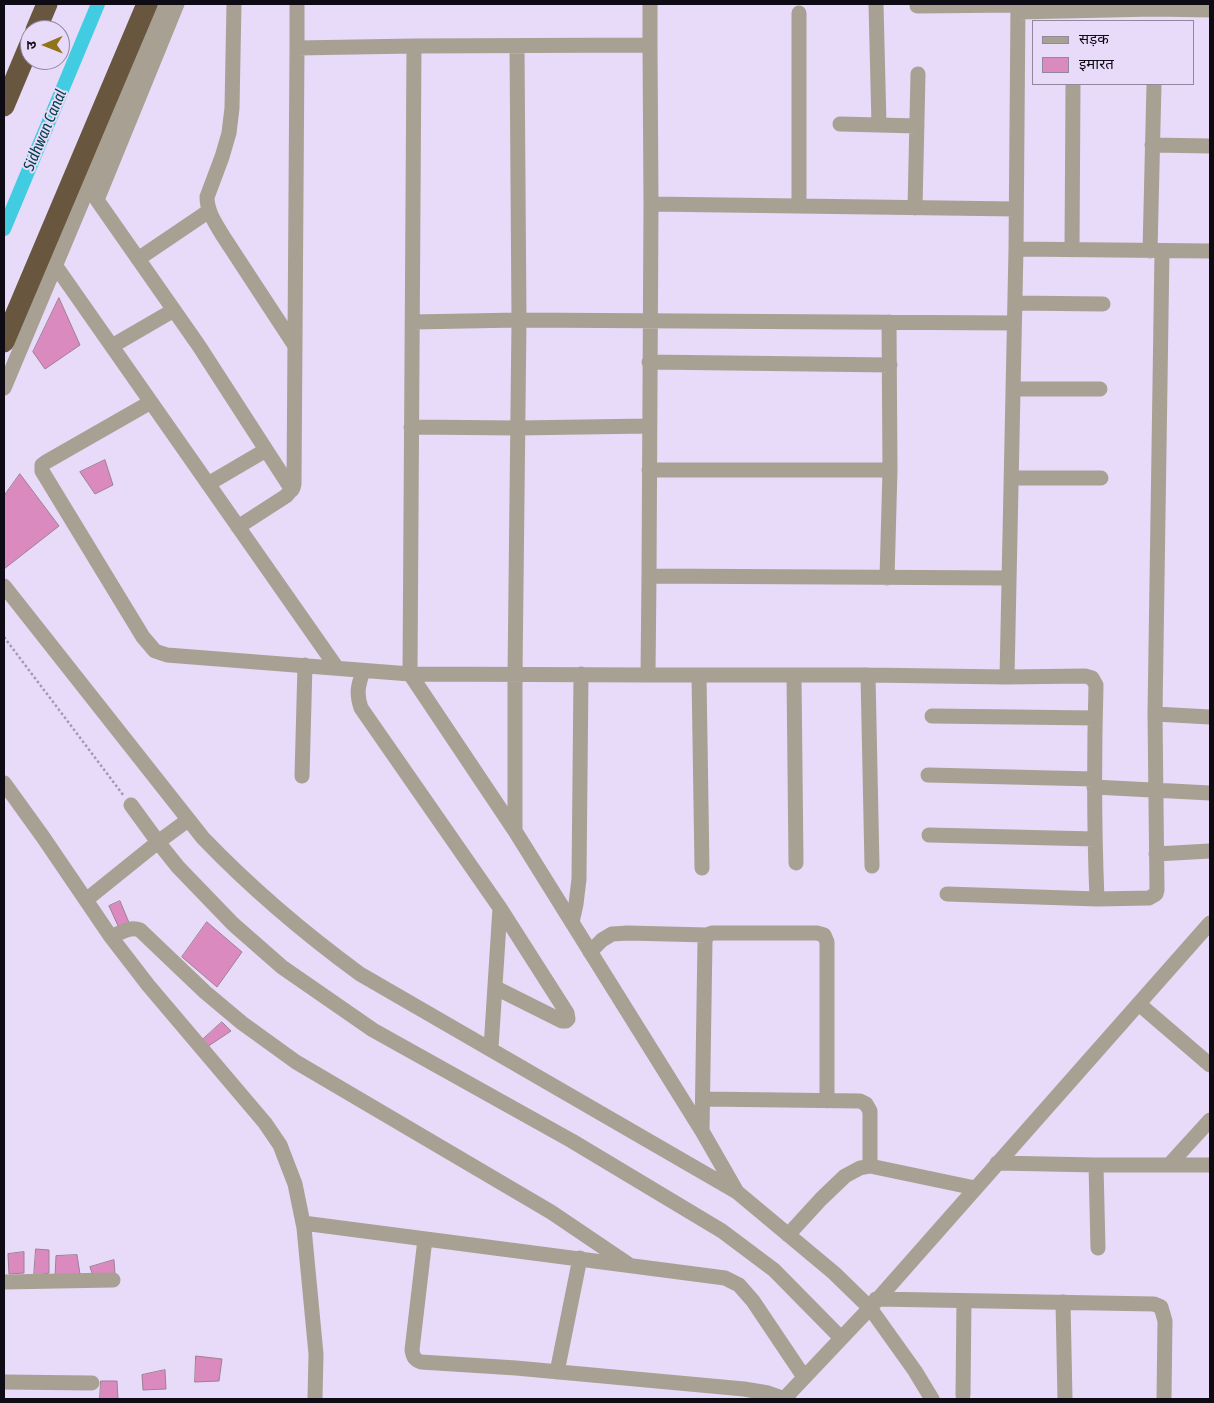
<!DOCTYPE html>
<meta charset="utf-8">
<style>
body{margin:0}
#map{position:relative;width:1214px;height:1403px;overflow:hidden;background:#e7dbf9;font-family:"Asap Condensed","Noto Sans Devanagari",sans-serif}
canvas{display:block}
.frame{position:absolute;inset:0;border:5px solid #0f0b15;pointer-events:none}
.legend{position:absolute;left:1032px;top:20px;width:162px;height:65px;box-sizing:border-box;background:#e7dbf9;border:1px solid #91889e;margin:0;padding:6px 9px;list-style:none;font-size:15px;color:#0f0b15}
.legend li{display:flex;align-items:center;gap:10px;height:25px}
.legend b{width:25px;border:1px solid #91889e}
.north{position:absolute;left:20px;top:20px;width:50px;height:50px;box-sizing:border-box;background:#e7dbf9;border:1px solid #91889e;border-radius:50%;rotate:269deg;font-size:14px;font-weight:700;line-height:20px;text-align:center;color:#0f0b15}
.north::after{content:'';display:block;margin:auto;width:18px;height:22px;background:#917419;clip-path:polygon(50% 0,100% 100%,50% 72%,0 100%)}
</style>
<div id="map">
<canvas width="1214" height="1403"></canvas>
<div class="frame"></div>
<ul class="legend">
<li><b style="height:6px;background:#a9a094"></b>सड़क</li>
<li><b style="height:14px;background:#db8ac0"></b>इमारत</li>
</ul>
<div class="north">उ</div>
</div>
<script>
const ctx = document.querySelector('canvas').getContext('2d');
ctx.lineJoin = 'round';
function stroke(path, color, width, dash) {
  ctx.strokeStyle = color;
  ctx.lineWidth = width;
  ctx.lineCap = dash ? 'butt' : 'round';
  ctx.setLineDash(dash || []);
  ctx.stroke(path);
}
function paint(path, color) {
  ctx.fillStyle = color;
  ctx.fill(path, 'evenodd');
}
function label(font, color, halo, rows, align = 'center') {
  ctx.font = font + ' "Asap Condensed",sans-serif';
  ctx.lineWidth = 4;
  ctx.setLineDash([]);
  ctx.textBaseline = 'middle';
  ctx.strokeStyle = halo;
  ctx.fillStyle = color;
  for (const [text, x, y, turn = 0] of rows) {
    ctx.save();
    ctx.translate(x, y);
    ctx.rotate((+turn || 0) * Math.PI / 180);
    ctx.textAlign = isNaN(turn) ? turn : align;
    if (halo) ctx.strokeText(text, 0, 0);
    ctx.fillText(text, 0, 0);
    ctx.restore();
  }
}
const canal = new Path2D(`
 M4,229L98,4`);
const building = new Path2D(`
 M59,298L80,345L45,369L33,352Z
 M105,460L113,485L95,494L80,472Z
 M20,474L59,526L4,569V496Z
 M120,901L130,925L119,928L109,906Z
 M207,922L242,952L217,987L182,957Z
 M222,1022L231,1031L207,1047L200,1042Z
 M36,1249L49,1250V1273L34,1276Z
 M24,1252V1273L9,1274L8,1254Z
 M77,1255L80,1274L55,1277L56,1256Z
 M114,1260L115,1274L93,1276L90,1267Z
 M196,1356L222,1359L219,1381L195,1382Z
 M165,1370L166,1389L143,1390L142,1375Z
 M101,1381H117L118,1399H100Z`);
const path = new Path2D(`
 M4,637L124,796`);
const minor = new Path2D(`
 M177,4L97,200L199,346L292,490
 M234,4L232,108L229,133L222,157L207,197C207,212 216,224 223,236L295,346
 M297,4V48L414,46
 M650,4V45L414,46L410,674L515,831L702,1131L737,1192
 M876,4L879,125
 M1018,4L1016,249L1007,677L1085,676L1092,678L1096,685C1094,756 1094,827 1097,899
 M917,6L1018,5
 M1018,12L1155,9L1210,10
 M799,13V206
 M650,45L651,204L1016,209
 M840,124L917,126
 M1152,145L1210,146
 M915,208L918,74
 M1016,249L1210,251
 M1072,250L1073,84
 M1150,251L1154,84
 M138,259L209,211
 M55,265L337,668
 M1015,303L1103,304
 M413,322L519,320L1014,323
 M112,346L174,310
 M649,362L890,365
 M4,388L165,4
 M1013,389H1100
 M151,402L46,462L42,465V471L143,637L155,651L167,655L410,674L648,675L649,576L1009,578
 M411,427L518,428L649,426
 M649,470H890
 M1011,478H1101
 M208,484L266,450
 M238,527L286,496L293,488L294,484L297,48
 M649,576L651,204
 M887,578L890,470L889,322
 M4,586L203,838C251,888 304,933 360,974L737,1192L834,1273L870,1308L915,1371L932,1399
 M363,671C358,686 356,693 361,708L500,908L567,1013L568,1019L566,1021H562L496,988
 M648,675H868L1007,677
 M699,675L702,868
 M794,675L796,863
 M868,675L872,866
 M1155,714L1210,717
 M932,716L1095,718
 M928,775L1094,779
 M302,776L305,665
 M4,783L43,837L111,937L148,985L265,1123L280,1145L295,1184L304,1228L316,1354L315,1399
 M1094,787L1210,793
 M131,805L158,842L178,867L233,924L282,967L373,1030L572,1141L722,1231L774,1270L841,1338
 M515,831V675L519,320L517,46
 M929,835L1095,839
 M1156,854L1210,851
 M947,894L1097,899L1149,898L1156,894L1157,890L1155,714L1162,251
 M86,900L158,842L188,820
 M572,922L576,904L579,879L581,674
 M111,937C120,933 130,926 140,930L205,992L242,1023L296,1062L551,1212L628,1264
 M590,952L602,940L612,934L628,933L707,935
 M1139,1004L1210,1065
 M491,1048L500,908
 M703,1099L860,1101L866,1104L870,1111V1166
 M702,1131L705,941L707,935L712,933H817L824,935L827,942V1101
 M997,1163L1096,1165
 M1169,1165L1210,1120
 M303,1223L725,1278L739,1285L753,1301L804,1377
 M788,1235L821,1199L845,1176L860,1168L870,1166L975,1188
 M425,1239L412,1350C413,1357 415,1360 421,1362L516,1368L744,1389L768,1393L785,1399
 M1098,1248L1096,1165H1210
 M4,1282L113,1280
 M876,1299L1154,1304L1161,1307L1165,1321L1164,1399
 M1063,1302L1065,1399
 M557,1372L580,1258
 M4,1382L92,1383
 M963,1395L964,1301
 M784,1399L870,1308L1210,923`);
const highway = new Path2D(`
 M36,30L47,4
 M4,106L30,44
 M4,342L147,4`);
const waterNames = [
 ["Sidhwan Canal",45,130,-67]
];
stroke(canal, '#41cce2', 14);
paint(building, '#db8ac0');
stroke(building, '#9d8092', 1);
stroke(path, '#a299b0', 2.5, [2.5, 2.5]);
stroke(minor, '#a9a094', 15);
stroke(highway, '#68563e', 21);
label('italic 16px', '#03434c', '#e7dbf9', waterNames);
</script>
